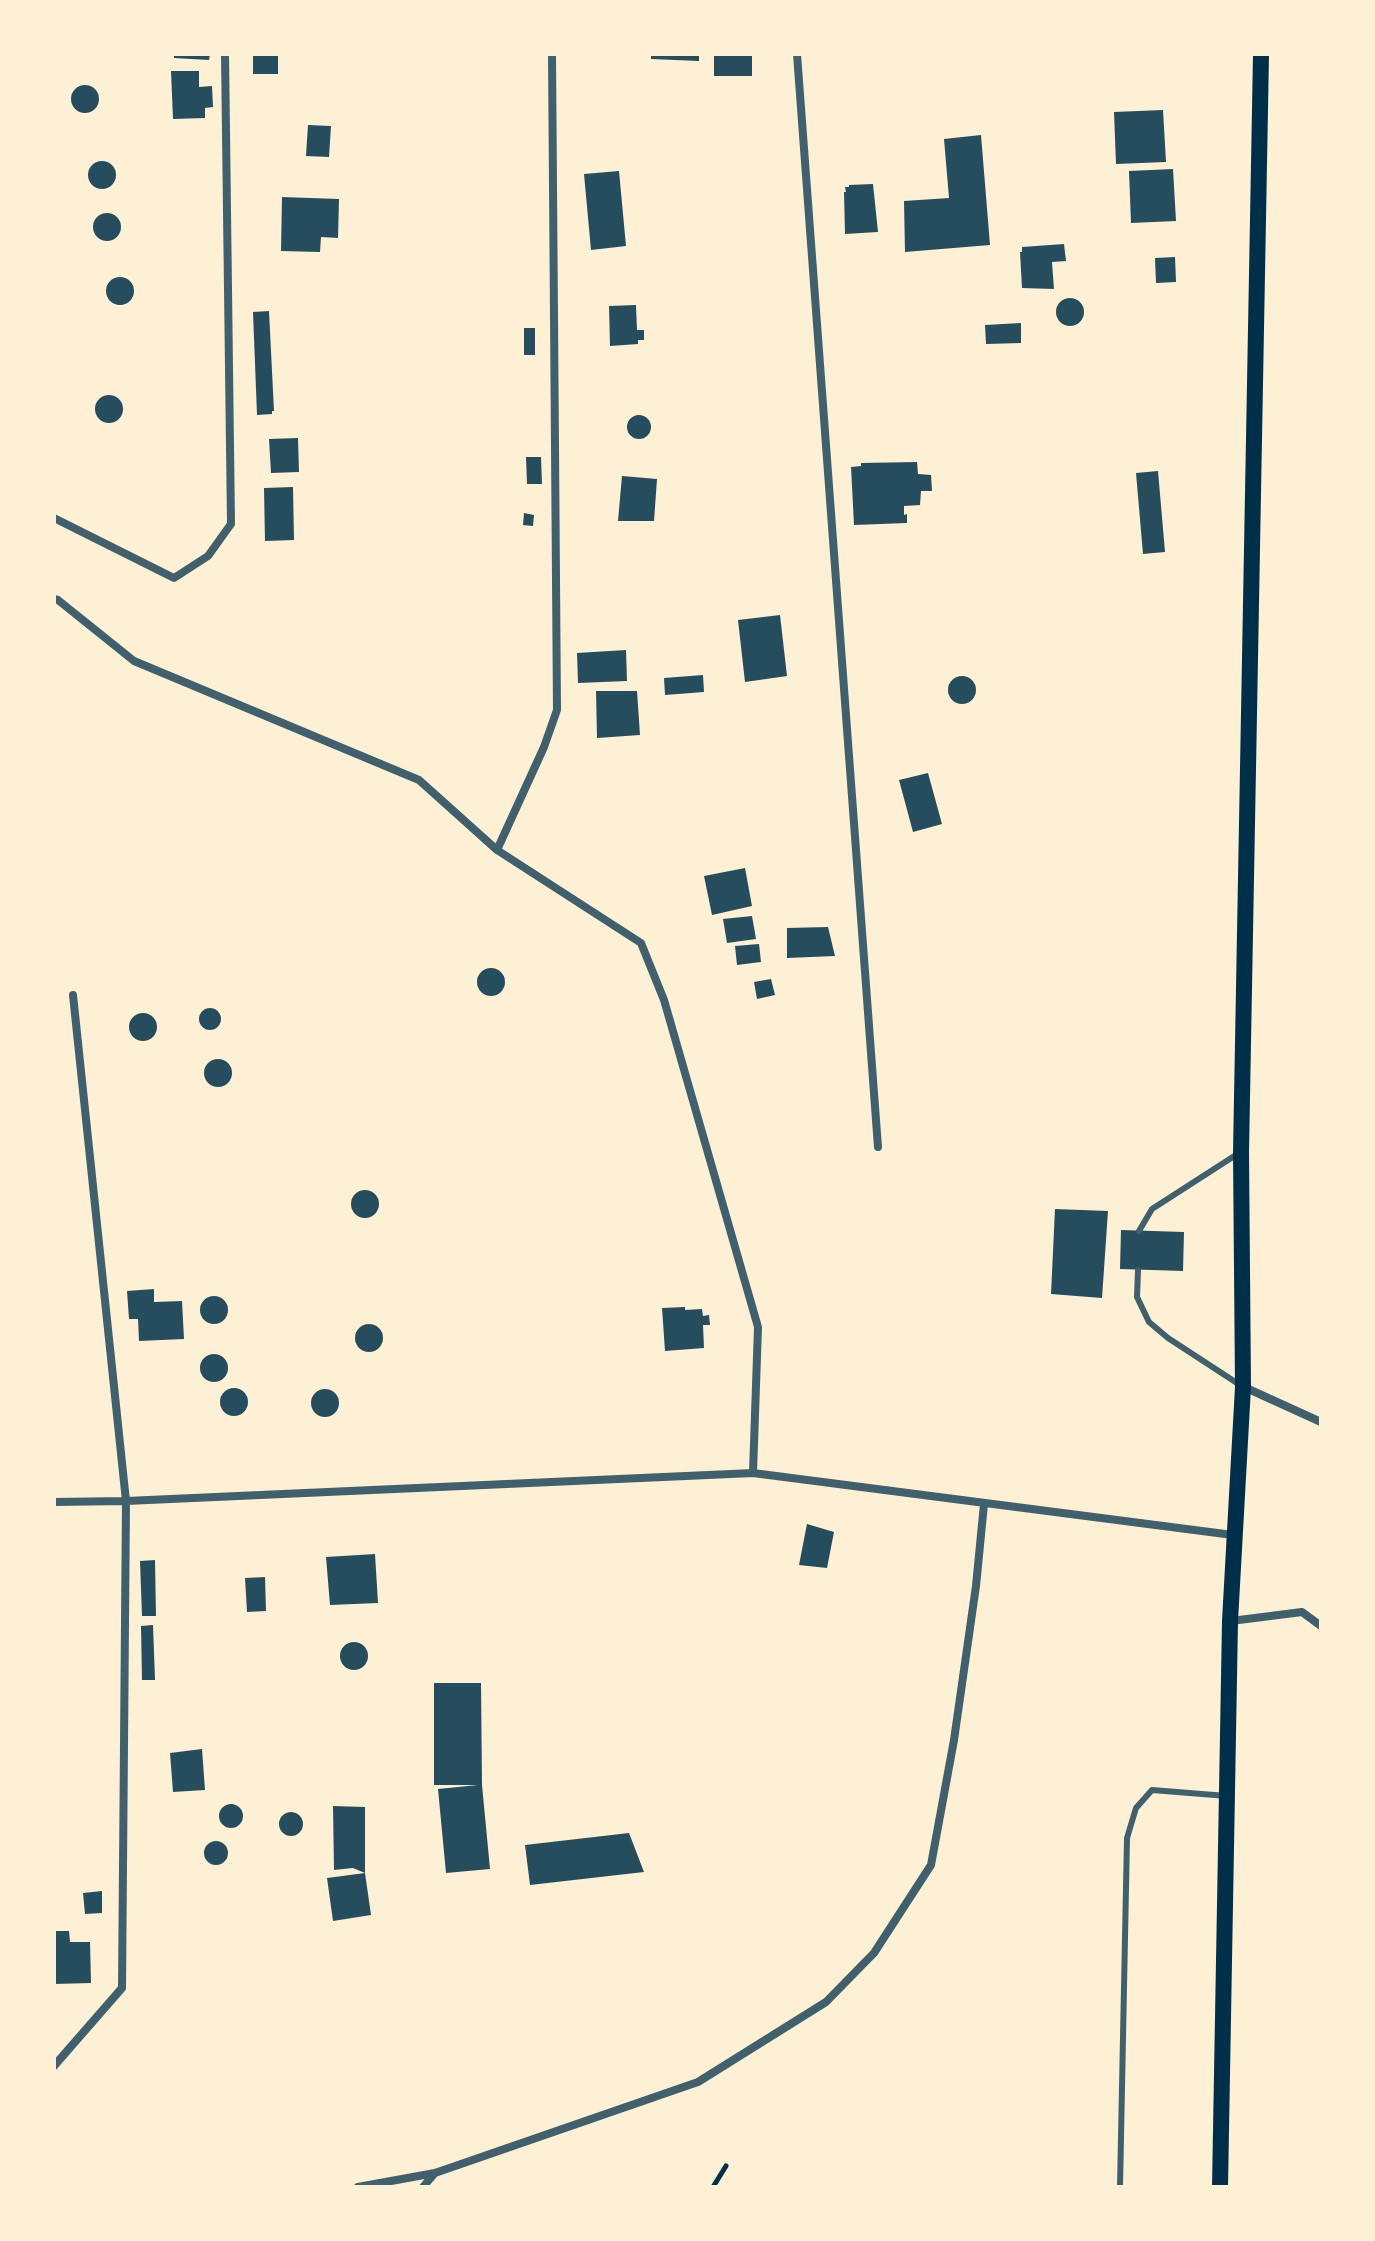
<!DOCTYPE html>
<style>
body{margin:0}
#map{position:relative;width:1375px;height:2241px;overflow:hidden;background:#fdf0d5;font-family:"Fira Sans Condensed",sans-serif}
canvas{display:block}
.frame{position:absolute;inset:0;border:56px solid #fdf0d5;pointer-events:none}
</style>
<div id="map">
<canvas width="1375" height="2241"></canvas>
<div class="frame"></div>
</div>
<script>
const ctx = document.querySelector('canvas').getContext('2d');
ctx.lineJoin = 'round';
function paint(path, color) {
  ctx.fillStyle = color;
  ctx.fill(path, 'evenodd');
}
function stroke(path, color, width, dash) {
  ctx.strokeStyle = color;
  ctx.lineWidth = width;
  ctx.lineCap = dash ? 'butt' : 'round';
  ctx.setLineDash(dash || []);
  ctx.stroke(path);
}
const building = new Path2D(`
 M174,54H210L209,60L174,58Z
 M253,54H278V74H253Z
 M651,54H699V61L651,59Z
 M714,54H752V76H714Z
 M171,71H199V87L212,86L213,107L205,108V118L173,119Z
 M71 99a14 14 0 1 1 28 0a14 14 0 1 1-28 0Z
 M1163,110L1166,162L1116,164L1114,112Z
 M308,125L331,126L329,157L306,156Z
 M981,135L990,245L905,252L904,201L949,198L944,139Z
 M88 175a14 14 0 1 1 28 0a14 14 0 1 1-28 0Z
 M1173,169L1176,221L1131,223L1129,171Z
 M619,171L626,246L591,250L584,174Z
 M873,184L878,232L845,234L844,192H846L845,187H849V185Z
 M282,197L339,199L338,238L321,237L320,252L281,251Z
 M93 227a14 14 0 1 1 28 0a14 14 0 1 1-28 0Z
 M1064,244L1066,261L1052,262L1054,289L1022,288L1020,252H1022V247Z
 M1175,257L1176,282L1156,283L1155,258Z
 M106 291a14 14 0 1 1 28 0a14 14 0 1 1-28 0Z
 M1056 312a14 14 0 1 1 28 0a14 14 0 1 1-28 0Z
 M636,305L637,330H644V340H638V344L610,346L609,306Z
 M269,311L274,411H272V414L257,415L253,312Z
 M1021,323V343L986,344L985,325Z
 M524,328H535V355H524Z
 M95 409a14 14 0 1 1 28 0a14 14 0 1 1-28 0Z
 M627 427a12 12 0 1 1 24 0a12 12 0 1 1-24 0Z
 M298,438L299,472L271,473L269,439Z
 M526,457H541L542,484H527Z
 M917,462L918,474L931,475L932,491H921L920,505L904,506V515L907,514V523L854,525L851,467L861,466V463Z
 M1158,471L1165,552L1143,554L1136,473Z
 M622,476L657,479L654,521H618Z
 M293,487L294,540L265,541L264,488Z
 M524,513L534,515L533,526L523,525Z
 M780,615L787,676L745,682L738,620Z
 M626,650L627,681L578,683L577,653Z
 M703,675L704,692L665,695L664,678Z
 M948 690a14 14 0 1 1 28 0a14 14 0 1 1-28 0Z
 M596,691H637L640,735L597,738Z
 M928,773L942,824L913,832L899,780Z
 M745,868L752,906L712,915L704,876Z
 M752,916L756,939L727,943L723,919Z
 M828,927L835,956L787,958V928Z
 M759,944L761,962L737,965L735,946Z
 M477 982a14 14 0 1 1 28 0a14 14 0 1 1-28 0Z
 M771,979L775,995L757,999L754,982Z
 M199 1019a11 11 0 1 1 22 0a11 11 0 1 1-22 0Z
 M129 1027a14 14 0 1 1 28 0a14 14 0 1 1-28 0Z
 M204 1073a14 14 0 1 1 28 0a14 14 0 1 1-28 0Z
 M351 1204a14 14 0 1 1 28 0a14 14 0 1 1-28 0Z
 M1055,1209L1108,1211L1102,1298L1051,1294Z
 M1121,1230L1184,1232L1183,1271L1120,1269Z
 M154,1289V1302L182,1301L184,1339L139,1341L138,1319H129L127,1291Z
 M200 1310a14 14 0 1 1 28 0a14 14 0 1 1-28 0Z
 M685,1307V1310L702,1309L703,1316L709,1315L710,1325H703L704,1348L665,1351L662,1308Z
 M355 1338a14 14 0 1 1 28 0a14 14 0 1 1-28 0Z
 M200 1368a14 14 0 1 1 28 0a14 14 0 1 1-28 0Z
 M220 1402a14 14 0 1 1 28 0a14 14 0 1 1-28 0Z
 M311 1403a14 14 0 1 1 28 0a14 14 0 1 1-28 0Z
 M807,1524L834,1532L827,1568L799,1565Z
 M375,1554L378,1603L330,1605L326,1557Z
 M155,1560L156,1616H142L140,1561Z
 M265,1577L266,1611L247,1612L245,1578Z
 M153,1625L155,1680H142L141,1626Z
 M340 1656a14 14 0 1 1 28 0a14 14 0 1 1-28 0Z
 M434,1683H481L482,1785L490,1869L446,1873L438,1789L478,1785H434Z
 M202,1749L205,1790L173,1792L170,1753Z
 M219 1816a12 12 0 1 1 24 0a12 12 0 1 1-24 0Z
 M333,1806L365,1807V1873L353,1868L334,1870Z
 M279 1824a12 12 0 1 1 24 0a12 12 0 1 1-24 0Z
 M629,1833L644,1872L530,1885L525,1845Z
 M204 1853a12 12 0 1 1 24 0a12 12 0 1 1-24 0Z
 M365,1873L371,1915L333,1921L327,1878Z
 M102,1891V1913L85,1914L83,1893Z
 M54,1931H69L70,1942H90L91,1983L54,1984Z`);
const path = new Path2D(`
 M713,2187L726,2166`);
const service = new Path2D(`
 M1139,1231L1152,1209L1239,1153
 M1138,1270L1137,1297L1149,1322L1168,1338L1240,1385
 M1120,2187L1127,1838L1136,1808L1152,1790L1227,1796`);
const minor = new Path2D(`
 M797,54L878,1147
 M54,518L174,578L208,556L231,524L225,54
 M54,599L58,600L134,661L419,780L497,850L641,943L664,1000L758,1327L753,1473
 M497,850L544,747L557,710L552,54
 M1244,1387L1321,1422
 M54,1502L126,1501L753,1473L1233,1535
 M1231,1621L1302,1612L1321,1626
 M54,2066L122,1988L126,1501L73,995
 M358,2187L435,2173L698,2082L826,2002L874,1953L931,1865L954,1740L976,1586L984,1504
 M423,2187L435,2173`);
const secondary = new Path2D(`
 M1220,2187L1230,1621L1243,1387L1241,1152L1261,54`);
paint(building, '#264d5e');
stroke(path, '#003049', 5);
stroke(service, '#3f606c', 6);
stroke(minor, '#3f606c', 8);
stroke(secondary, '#003049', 16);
</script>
